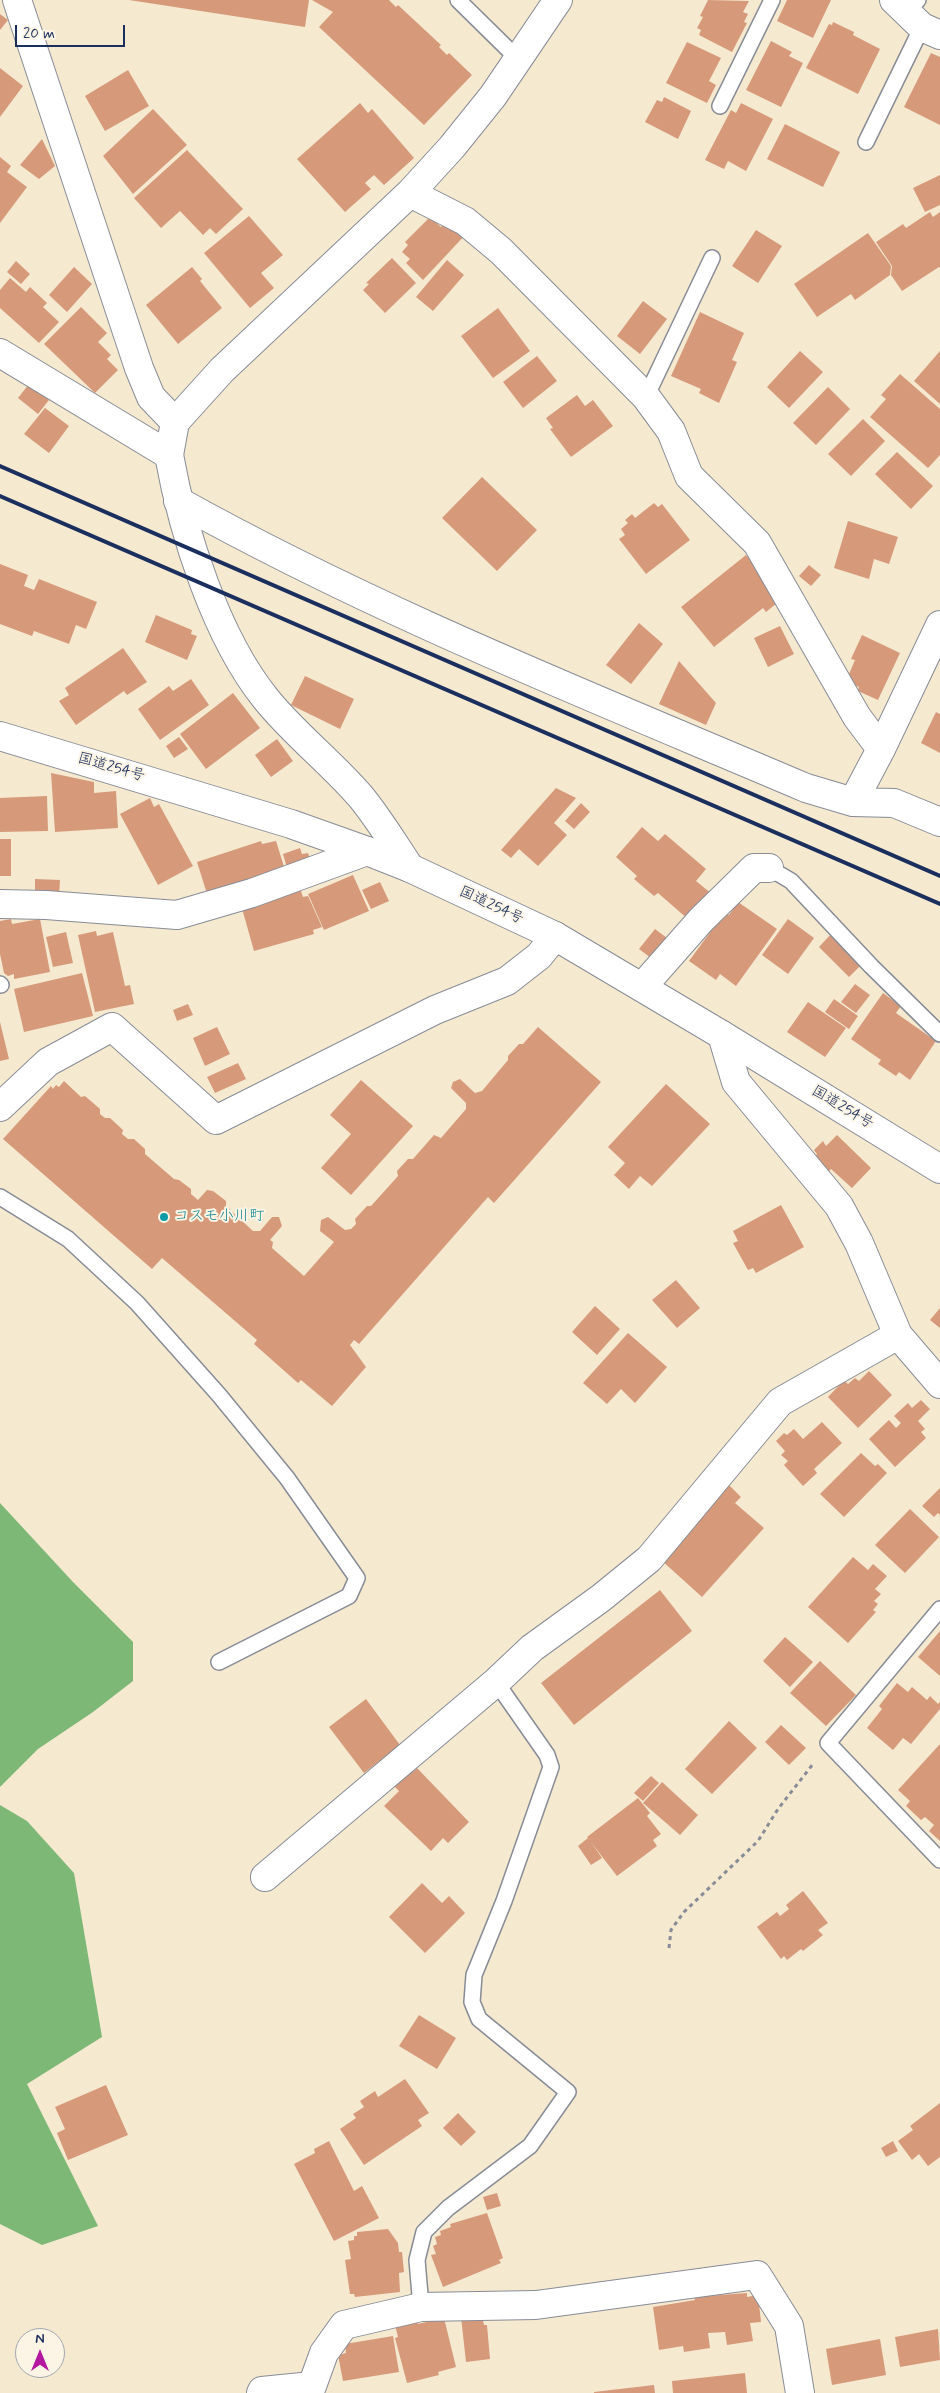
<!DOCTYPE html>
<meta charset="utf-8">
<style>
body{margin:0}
#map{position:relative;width:940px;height:2393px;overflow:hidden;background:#f5e9d0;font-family:Mynerve,sans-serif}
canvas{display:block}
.north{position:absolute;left:15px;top:2328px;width:50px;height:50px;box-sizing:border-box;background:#fcf5e5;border:1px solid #a2a6af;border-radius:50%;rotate:0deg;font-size:14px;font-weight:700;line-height:20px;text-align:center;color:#1b2f5e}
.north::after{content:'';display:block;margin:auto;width:18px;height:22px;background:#b5179e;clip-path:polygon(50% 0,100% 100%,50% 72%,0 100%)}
.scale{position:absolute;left:15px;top:25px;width:110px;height:22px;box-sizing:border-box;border:2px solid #1b2f5e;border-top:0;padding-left:6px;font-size:15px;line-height:18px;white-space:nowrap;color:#1b2f5e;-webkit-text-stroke:4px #fcf5e5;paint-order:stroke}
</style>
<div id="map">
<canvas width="940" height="2393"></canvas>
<div class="north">N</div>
<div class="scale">20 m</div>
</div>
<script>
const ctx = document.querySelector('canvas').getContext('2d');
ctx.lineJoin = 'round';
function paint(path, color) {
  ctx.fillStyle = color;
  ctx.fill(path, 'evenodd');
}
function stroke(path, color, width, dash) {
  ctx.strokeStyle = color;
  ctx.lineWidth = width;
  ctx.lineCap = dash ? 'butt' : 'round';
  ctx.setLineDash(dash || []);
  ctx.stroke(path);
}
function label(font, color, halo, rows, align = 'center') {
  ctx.font = font + ' Mynerve,"Klee One",sans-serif';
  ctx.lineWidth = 4;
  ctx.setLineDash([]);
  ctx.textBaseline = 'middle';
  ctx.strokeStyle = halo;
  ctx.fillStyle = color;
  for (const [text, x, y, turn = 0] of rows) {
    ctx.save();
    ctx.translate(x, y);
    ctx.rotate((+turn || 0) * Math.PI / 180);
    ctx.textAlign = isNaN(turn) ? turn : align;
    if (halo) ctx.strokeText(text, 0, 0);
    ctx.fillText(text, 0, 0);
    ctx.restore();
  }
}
const forest = new Path2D(`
 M0,1503L73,1582L133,1642V1681L93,1712L38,1749L0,1787Z
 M0,1805L27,1821L74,1873L102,2037L27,2084L98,2226L42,2245L0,2224Z`);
const building = new Path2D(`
 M129,0H309L305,27Z
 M312,0H389L396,7L398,5L441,45L439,47L447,55L449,53L472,75L424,125L319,27L333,12Z
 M708,0L749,1L743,12L748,14L744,22L747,23L732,52L699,35L701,30L697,28L703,17L700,16Z
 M787,0H831L813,38L777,21Z
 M0,14L8,20L0,30Z
 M833,22L854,32L853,35L880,49L858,94L806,68L829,24L832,25Z
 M771,41L792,52L789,56L803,63L781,107L746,90Z
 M687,42L721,58L709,81L716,85L707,103L666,83Z
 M931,53L940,57V125L904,107Z
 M0,68L23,86L0,117Z
 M128,70L149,106L105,131L85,96Z
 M664,97L691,111L678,139L645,122L657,100L662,102Z
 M360,103L368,113L372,109L414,158L384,185L374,175L365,183L371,189L345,212L297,159Z
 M741,103L773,119L746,171L728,161L724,169L705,160L731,110L736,113Z
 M153,109L187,145L133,194L103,156Z
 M785,124L840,152L823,187L767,159Z
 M42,139L55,166L39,179L20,165Z
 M187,150L243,209L216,234L210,228L203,235L180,211L161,228L134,198Z
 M0,157L11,166L7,172L27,187L0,223Z
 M940,175V205L925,212L913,188Z
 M930,212L933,217L940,212V268L939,267L902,291L891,275L892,266L876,242L903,224L906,228Z
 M249,216L283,255L261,273L274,288L250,308L204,253Z
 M430,217L441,227L444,223L467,233L423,280L406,263L410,259L402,252L408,245L405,242Z
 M756,230L782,246L758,283L732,266Z
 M868,233L891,266L890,275L855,300L851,294L817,317L794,284Z
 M392,258L416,283L385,313L363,290L369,284L366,283Z
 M447,260L464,275L433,311L416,297Z
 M16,261L30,274L21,284L7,272Z
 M74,267L92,284L67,312L49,295Z
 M192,267L202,279L200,281L222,308L178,344L146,305Z
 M10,278L26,292L30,287L47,303L43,307L59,322L39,343L0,308V290Z
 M643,301L667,319L640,354L617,336Z
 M81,307L107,333L98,342L111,355L107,359L118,370L95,393L44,344Z
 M498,308L530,351L493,378L461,336Z
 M700,312L744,333L732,360L737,362L719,403L699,393L701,389L671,376Z
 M800,351L823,372L789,408L767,387Z
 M940,351V404L914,381Z
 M537,356L557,381L523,408L503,382Z
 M900,374L940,409V455L928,468L870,417L886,399L881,395Z
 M29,384L49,400L38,414L18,398Z
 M828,387L850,409L816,445L793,423Z
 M577,395L585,406L593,400L613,426L571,457L550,429L553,428L546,418Z
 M45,408L69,426L49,453L24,434Z
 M863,419L885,441L851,476L828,454Z
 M897,452L933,486L911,509L875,474Z
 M482,477L537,530L497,571L442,518Z
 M654,503L658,507L662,504L690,540L646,574L619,539L625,535L621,529L628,523L625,520L632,514L635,518Z
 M848,521L898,537L889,564L874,559L869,579L834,568Z
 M746,555L782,599L766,612L763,608L714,647L681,607Z
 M0,564L28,575L24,586L34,590L39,579L97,602L86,629L76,625L69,644L34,631L32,636L0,624Z
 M809,565L821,575L811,586L799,576Z
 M156,615L192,630L191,634L197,636L187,660L145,642Z
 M639,623L663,644L631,684L606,665Z
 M780,626L794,654L768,667L754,638Z
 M862,635L900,653L878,700L858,691L859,687L846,681L855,660L851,659Z
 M123,648L147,682L127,695L124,691L76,725L59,701L69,695L65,688Z
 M679,661L716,703L706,725L659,704Z
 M305,676L354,699L340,729L291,705Z
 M191,679L209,705L160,740L138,709L169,686L173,691Z
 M233,693L260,728L206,769L180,734Z
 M936,712L940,714V753L921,743Z
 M179,737L188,749L174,758L166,746Z
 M277,739L293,761L271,777L255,755Z
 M51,773L94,782V793L116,791L118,828L55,832Z
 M556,788L576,798L554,823L567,835L538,866L519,849L511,858L501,850Z
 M47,796L48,831L0,832V798Z
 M150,798L154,807L159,804L193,866L158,885L120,814Z
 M581,803L590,812L574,829L565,821Z
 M642,827L658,841L665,834L706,869L696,881L712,894L689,920L658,893L654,896L634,879L637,876L616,857Z
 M0,839H11V876H0Z
 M261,841L262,844L276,841L286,873L208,897L197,862Z
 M300,848L302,854L308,853L312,864L288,871L283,854Z
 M353,875L369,911L324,930L308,894Z
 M35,879L60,880L59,897L35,896Z
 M380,882L389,901L371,909L362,890Z
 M300,888L303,897L308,896L322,927L313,930L314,934L254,951L241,905Z
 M738,902L777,929L736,986L720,974L716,980L689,961L725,912L729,915Z
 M11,919L12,924L40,919L50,972L14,979V974L8,976L4,973L0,954V921Z
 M788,919L814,938L788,974L762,955Z
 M655,929L667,938L651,958L639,949Z
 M96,931L97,936L113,932L125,986L130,985L134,1004L95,1012L78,935Z
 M66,932L73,963L53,967L46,937Z
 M832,933L860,966L849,977L819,947Z
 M82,973L93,1016L24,1032L14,989Z
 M855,984L870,995L856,1013L841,1002Z
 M883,993L901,1006L896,1013L936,1041L910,1080L899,1072L896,1076L878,1064L881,1060L851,1039Z
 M834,999L858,1016L849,1029L825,1012Z
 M808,1002L846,1028L825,1057L787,1032Z
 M188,1004L193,1015L177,1021L173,1010Z
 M0,1022L9,1059L0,1061Z
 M217,1027L230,1054L205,1066L193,1038Z
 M538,1027L601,1082L494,1203L488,1197L359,1344L354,1340L350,1345L366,1367L332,1406L301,1380L298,1383L254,1344L257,1340L162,1258L152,1269L3,1139L51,1086L53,1089L56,1085L59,1087L64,1081L81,1097L85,1096L100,1109V1114L105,1118H110L123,1130L122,1134L128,1139H134L145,1149V1154L174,1179L179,1180L191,1189V1194L198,1200L207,1190L213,1191L226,1201V1206L253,1231H260L272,1217H279L282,1226L270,1240L273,1242L272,1248L304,1276L334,1242L320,1231L321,1220L328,1217L345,1230L351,1229L356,1224L355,1219L367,1206H371L398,1176L397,1171L408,1159H413L434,1135L441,1138L466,1109V1103L451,1088L453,1082L460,1079L475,1093L482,1091L508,1060V1056L519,1044H523Z
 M238,1063L246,1079L215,1093L207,1077Z
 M361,1080L413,1126L351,1195L321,1168L351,1134L330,1115Z
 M666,1084L710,1124L652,1186L640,1176L629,1189L614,1175L625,1163L608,1147Z
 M837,1135L871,1168L852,1188L831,1169L828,1172L814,1158L817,1154L814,1150L823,1141L826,1146Z
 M781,1205L804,1247L756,1273L753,1268L748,1270L733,1243L738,1241L733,1231Z
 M676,1280L700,1308L677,1328L652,1300Z
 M595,1306L620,1329L597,1355L572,1332Z
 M940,1308V1328L930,1320Z
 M628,1333L667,1367L635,1403L621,1389L607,1404L583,1383Z
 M869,1371L892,1395L858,1428L828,1397L844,1380L848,1384L855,1378L859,1381Z
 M921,1400L930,1409L918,1421L925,1429L921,1432L926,1438L895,1467L869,1439L889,1420L896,1428L901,1423L894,1416L908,1403L912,1408Z
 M822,1422L842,1443L814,1469L817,1473L803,1486L784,1465L788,1461L781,1455L785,1451L776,1441L784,1433L787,1435L794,1429L803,1439Z
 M861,1453L875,1466L878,1464L887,1473L844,1517L820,1494Z
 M728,1484L741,1497L735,1503L764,1528L702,1597L660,1559Z
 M940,1488V1515L938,1513L934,1517L922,1506Z
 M910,1509L939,1537L905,1573L875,1545Z
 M853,1557L868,1570L873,1564L887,1576L875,1589L881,1594L874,1601L878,1604L873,1610L876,1612L848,1643L808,1607Z
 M660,1590L692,1631L574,1725L541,1683Z
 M940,1631V1676L918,1657Z
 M785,1637L813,1662L790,1687L763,1661Z
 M820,1661L856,1695L826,1726L790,1693Z
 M897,1683L908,1692L912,1687L927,1700L930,1696L938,1704L940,1702V1709L911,1744L903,1738L893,1750L867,1728L882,1709L879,1706Z
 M366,1699L400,1745L364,1773L329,1727Z
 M729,1721L757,1748L712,1794L685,1769Z
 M781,1725L806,1748L789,1765L765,1742Z
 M940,1744V1841L929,1831L934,1825L925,1817L921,1820L906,1806L910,1801L898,1790Z
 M412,1768L414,1771L417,1768L469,1822L448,1843L443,1838L431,1851L384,1806L399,1791L393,1785Z
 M651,1776L659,1783L643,1801L634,1793Z
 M662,1782L698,1815L680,1835L643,1803Z
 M638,1798L650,1813L647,1816L661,1834L653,1840L657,1846L617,1876L587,1837Z
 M588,1838L602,1858L591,1865L578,1846Z
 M422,1883L442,1903L449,1896L465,1913L425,1953L389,1917Z
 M803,1891L828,1923L818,1930L823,1935L803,1951L801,1949L787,1960L784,1956L781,1959L757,1927L777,1912L780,1916L789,1909L786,1905Z
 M419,2015L456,2038L437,2069L399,2046Z
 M405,2079L429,2113L418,2120L422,2126L364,2165L340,2129L356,2118L353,2114L364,2107L360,2101L375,2091L378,2097Z
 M106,2085L128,2135L68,2160L57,2133L65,2129L55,2107Z
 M940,2103V2157L928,2166L919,2154L912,2160L898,2141L913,2130L910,2126Z
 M458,2113L476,2132L461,2146L443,2128Z
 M329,2141L354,2191L362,2186L379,2218L334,2241L294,2164L315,2153L314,2149Z
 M893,2141L898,2151L886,2157L881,2148Z
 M497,2193L501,2206L487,2210L483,2197Z
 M487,2213L503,2258L499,2260L501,2263L443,2287L431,2255L436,2254L433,2246L437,2244L435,2237L441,2235L440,2231L451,2227L450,2224Z
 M388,2229L398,2243L399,2252H402L404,2272L399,2273L400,2292L355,2297L354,2294H350L345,2260L351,2259L348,2241L354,2240V2236H357V2232Z
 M747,2293V2297L758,2295L761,2322L750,2323L753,2341L727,2345L725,2332L708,2333L710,2348L684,2352L683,2346L659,2350L653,2307L695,2300L694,2297Z
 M416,2315L418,2324L444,2318L456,2367L438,2372L439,2375L407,2383L395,2338L398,2337L394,2321Z
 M482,2315L484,2325H487L490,2359L466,2362L461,2317Z
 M938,2329L940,2360L900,2367L895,2337Z
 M393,2336L399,2372L343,2381L338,2355L346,2353L345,2344Z
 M880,2339L886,2375L832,2385L826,2349Z
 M745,2373L747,2393H673L672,2381Z
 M654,2385L655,2393H594V2392Z`);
const path = new Path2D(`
 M669,1948L671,1930L684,1912L758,1841L778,1809L813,1764`);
const service = new Path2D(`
 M458,0L519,60
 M906,13L918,0
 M720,106L772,0
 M866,142L922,27
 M646,397L712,258
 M769,868L791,881L871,966L940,1034
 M0,984L1,985
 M0,1197L68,1239L137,1303L219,1395L287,1478L357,1578L349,1596L219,1662
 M940,1609L828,1743L940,1860
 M421,2307L417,2260L424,2232L448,2208L530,2146L568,2092L479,2019L472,2002L474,1975L504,1901L551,1767L547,1755L496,1682`);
const minor = new Path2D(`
 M894,0L922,27L940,35
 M410,193L465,221L501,251L646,397L671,431L689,476L757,543L857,717L881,749
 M0,353L169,455L175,422L222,370L410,193L452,147L493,96L558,0
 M178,501C379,613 595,698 806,788L853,802L894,803L940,822
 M853,802L881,749L940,625
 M0,904L46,905L177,915L252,893L367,851
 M642,987L701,920L754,868H769
 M722,1035L736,1082L839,1206L859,1243L898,1335L940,1384
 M0,1107L48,1062L112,1027L216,1120L435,1010L507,981L539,956L555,936
 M265,1877L496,1682L532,1648L601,1598L649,1559L780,1402L898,1335
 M261,2393L262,2391L312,2386L324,2353L344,2325L421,2307L536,2305L757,2275L789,2326L800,2393`);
const tertiary = new Path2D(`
 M17,0L139,368L151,397L175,422
 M169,455C183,533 216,637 266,699C294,734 331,762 361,797C379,819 394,844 410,868`);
const trunk = new Path2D(`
 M0,736L291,824L367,851L410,868L555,936L722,1035L940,1169`);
const rail = new Path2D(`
 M0,466L940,876
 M0,496L940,904`);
const markers = [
 [164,1217,5,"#0f9aa8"]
];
const streetNames = [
 ["国道254号",111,768,16],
 ["国道254号",491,906,25],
 ["国道254号",842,1108,31]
];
const cultureNames = [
 ["コスモ小川町",174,1217]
];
paint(forest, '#7eb876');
paint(building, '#d69a7b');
stroke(service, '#888c97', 18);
stroke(minor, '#888c97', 30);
stroke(tertiary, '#888c97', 30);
stroke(trunk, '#888c97', 30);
stroke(path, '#888c97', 3, [4, 4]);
stroke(service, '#fff', 15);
stroke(minor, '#fff', 28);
stroke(tertiary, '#fff', 28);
stroke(trunk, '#fff', 28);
stroke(rail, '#1b2f5e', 4);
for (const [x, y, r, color] of markers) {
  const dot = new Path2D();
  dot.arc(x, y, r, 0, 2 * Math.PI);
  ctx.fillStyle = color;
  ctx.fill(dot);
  stroke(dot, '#fcf5e5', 2);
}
label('15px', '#1b2f5e', '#fcf5e5', streetNames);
label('15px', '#0d838f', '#fcf5e5', cultureNames, 'left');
</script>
